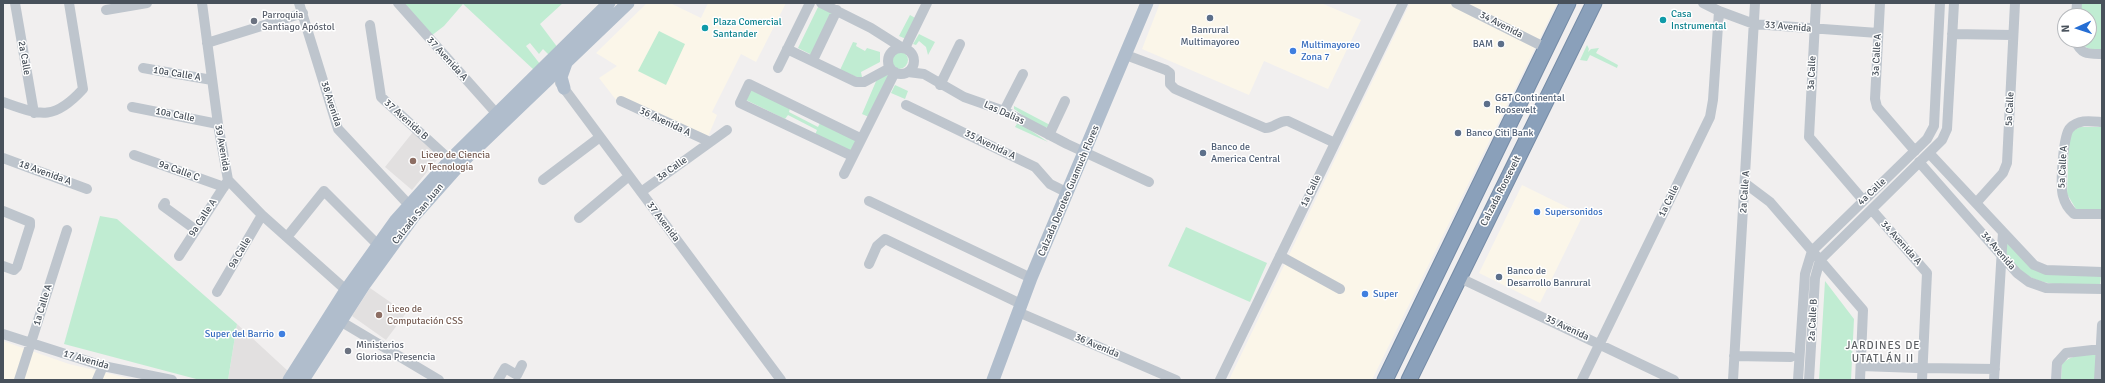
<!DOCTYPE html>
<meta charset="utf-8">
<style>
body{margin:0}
#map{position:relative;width:2105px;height:383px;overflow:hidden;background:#f1efef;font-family:Signika,sans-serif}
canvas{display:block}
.frame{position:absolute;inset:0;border:4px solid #48515b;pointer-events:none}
.north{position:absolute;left:2057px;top:8px;width:40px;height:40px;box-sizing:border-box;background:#fff;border:1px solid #b6b9bd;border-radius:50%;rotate:267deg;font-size:11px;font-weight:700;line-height:16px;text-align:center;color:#48515b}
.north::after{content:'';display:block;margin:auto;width:14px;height:18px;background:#256ed4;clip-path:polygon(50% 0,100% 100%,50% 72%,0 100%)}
</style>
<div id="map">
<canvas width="2105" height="383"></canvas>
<div class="frame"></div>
<div class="north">N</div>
</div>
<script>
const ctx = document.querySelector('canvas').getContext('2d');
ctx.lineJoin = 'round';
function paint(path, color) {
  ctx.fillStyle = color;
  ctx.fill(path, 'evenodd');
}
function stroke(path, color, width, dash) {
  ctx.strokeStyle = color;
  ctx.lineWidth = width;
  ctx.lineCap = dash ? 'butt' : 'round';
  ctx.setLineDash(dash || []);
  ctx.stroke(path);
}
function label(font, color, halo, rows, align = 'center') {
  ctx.font = font + ' Signika,sans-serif';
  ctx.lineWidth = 3;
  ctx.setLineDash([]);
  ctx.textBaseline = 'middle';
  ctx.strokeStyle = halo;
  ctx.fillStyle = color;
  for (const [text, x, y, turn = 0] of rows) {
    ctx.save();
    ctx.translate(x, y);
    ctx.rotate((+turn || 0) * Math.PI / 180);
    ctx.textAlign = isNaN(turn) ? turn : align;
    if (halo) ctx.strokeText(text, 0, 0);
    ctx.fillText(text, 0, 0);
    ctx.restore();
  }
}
const commercial = new Path2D(`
 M647,3H670L701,18L708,3H786L756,62L741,54L712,112L717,115L705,144L620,105L599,78L617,66L596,53Z
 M1160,3H1321L1361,20L1328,89L1264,61L1249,95L1142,49Z
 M1410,3H1557L1372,380H1229Z
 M1522,185L1583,215L1540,303L1479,273Z
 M3,341L69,364L136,380H3Z`);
const education = new Path2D(`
 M413,132L441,155L412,190L385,167Z
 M370,288L406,313L386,340L352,316Z
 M237,324L289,372L284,380H228Z`);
const green = new Path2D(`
 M402,3H563L540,24L558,48L549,55L543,49L539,54L530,43L526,46L540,64L534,70L463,4L444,26L431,36Z
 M2081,3H2102V50C2092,49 2084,50 2080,40H2089V16H2080Z
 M819,5L833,12L812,55L798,48Z
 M910,15L917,19L906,39L899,36Z
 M659,31L685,44L666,85L638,71Z
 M919,34L935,42L928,55L926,47L919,41L916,45L913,44Z
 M853,42L857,43L856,46L865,51L867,48L880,52V62L861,72L862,77L859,78L840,70Z
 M1587,45L1589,49L1588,52L1591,49L1599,48L1596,53L1618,65L1617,68L1590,55L1587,61L1580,60Z
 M890 60a9 9 0 1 1 18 0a9 9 0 1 1-18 0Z
 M888,73L890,76L869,117L862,114L877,79Z
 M895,85L908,91L905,99L891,93Z
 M751,90L790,108L789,112L818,127L820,123L857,140L851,152L815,135L817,130L788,115L785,119L746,100Z
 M1014,106L1052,126C1041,133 1024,115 1014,109Z
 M1018,122L1048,142L1015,127Z
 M2080,127H2102V210L2076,209L2067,194L2069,141L2072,131Z
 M100,216L117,219L237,324L228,380H200L64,344Z
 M1186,227L1267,263L1250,302L1168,266Z
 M2005,240L2032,269L2101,275L2100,286C2079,285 2052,287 2032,278C2021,273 2013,262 2005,253Z
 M1825,281L1854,319L1851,380H1819Z
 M2096,355L2095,380H2061L2062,364C2072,354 2083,355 2096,355Z`);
const minor = new Path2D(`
 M15,3L34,113
 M202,3L218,124L228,180L262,215L346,290
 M299,3L338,129L409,205
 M398,3L496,113
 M821,3L871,28L901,47
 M1456,3L1546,48
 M1703,3L1719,11L1754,24L1878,33
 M1816,3L1809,137L1863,200
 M1880,3L1875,99L1877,107L1915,151
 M106,10L147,3
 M2076,16L2077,3
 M370,25L381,97L450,160
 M1952,34L2013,35
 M2075,40C2081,55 2088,54 2102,54
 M207,43L303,13
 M888 61a13 13 0 1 1 26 0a13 13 0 1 1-26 0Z
 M905,48L927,3
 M787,49L856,82H864L890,68
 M1126,55L1166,70L1170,73V84L1175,89L1265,128C1273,129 1279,120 1288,121L1335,143
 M813,60L837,10
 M143,68L212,80
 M778,68L810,3
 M908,72L924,74L964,97L1004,111L1067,144L1149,182
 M560,83L781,380
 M940,85L960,44
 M621,101L710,142
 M3,102C40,115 53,122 83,89L69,3
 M906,105L1035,167L1050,184L1068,193
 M132,107L218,124
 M1004,111L1023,74
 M2102,122C2090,121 2079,119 2070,128C2063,134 2060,186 2063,196C2065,204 2068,208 2074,214H2102
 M1049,135L1065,101
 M1929,153L2034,265L2046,270L2102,272
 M134,155L224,187
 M852,156L740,103L749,84L860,138
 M3,158L87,189
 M1919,162L2017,273L2029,282L2046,288L2102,289
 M844,174L895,72
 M543,180L600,137
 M1746,184L1770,202L1863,310L1860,380
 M641,192L727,130
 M869,201L1031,278
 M165,203L163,206L196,230
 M1976,203L2003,173L2007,163L2015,3
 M1872,210L1927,273L1922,380
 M3,211L30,222V226L17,267L14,270L3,266
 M579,218L629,176
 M287,237L324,191L377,244
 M179,256L227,182
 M1280,256L1340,289
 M869,264L877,246L885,239L1021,304
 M1458,277L1674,380
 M217,292L262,215
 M1018,312L1176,380
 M340,321L439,380
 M3,334L103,366L172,380
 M1734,356L1791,357
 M1861,366L1917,368
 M1923,368L1995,369
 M19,380L67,230
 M97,380L103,366
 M498,380L505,368L517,375L522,365
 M1220,380L1403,3
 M1582,380L1710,117L1713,100L1719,11
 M1733,380L1755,3
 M1798,380L1805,274L1812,251L1927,139L1934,126L1940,3
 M1809,380L1815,278L1820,260L1942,140L1947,129L1954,3
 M1994,380L2003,232
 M2056,380L2057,363L2066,353L2101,349
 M2099,380L2102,325`);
const major = new Path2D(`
 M564,88L561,77L566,63
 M289,380L346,290L396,220L450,160L609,3
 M303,380L364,285L414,216L463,161L628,3
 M993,380L1031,278L1147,3`);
const highway = new Path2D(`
 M1385,380L1568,3
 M1409,380L1594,3`);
const markers = [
 [1210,18,4,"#5c6f8a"],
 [1663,20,4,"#0f9aa8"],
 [254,21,4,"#6b7280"],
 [705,28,4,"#0f9aa8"],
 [1501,44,4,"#5c6f8a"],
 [1293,51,4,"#3f7fe0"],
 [1487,104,4,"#5c6f8a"],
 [1458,133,4,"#5c6f8a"],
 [1203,153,4,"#5c6f8a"],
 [413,161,4,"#8d6e63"],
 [1537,212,4,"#3f7fe0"],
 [1499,277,4,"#5c6f8a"],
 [1365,294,4,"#3f7fe0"],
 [379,315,4,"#8d6e63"],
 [282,334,4,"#3f7fe0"],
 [348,351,4,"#6b7280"]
];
const cultureNames = [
 ["Casa",1671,14],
 ["Instrumental",1671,26],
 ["Plaza Comercial",713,22],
 ["Santander",713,34]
];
const worshipNames = [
 ["Parroquia",262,15],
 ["Santiago Apóstol",262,27],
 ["Ministerios",356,345],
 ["Gloriosa Presencia",356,357]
];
const streetNames = [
 ["34 Avenida",1501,25,27],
 ["33 Avenida",1788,27,5],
 ["3a Calle A",1877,55,-87],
 ["2a Calle",24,58,80],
 ["37 Avenida A",447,59,48],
 ["3a Calle",1812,73,-87],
 ["10a Calle A",177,74,9],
 ["38 Avenida",331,104,72],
 ["5a Calle",2010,109,-87],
 ["Las Dalias",1004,113,24],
 ["10a Calle",175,115,11],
 ["37 Avenida B",406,120,42],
 ["36 Avenida A",665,122,25],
 ["35 Avenida A",990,145,26],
 ["39 Avenida",222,148,80],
 ["5a Calle A",2063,167,-87],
 ["3a Calle",672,169,-35],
 ["9a Calle C",179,171,20],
 ["18 Avenida A",45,173,20],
 ["Calzada Doroteo Guamuch Flores",1069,191,-67],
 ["1a Calle",1311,191,-64],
 ["Calzada Roosevelt",1501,191,-63],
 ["2a Calle A",1745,192,-86],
 ["4a Calle",1872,192,-43],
 ["1a Calle",1669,201,-64],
 ["Calzada San Juan",418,214,-51],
 ["9a Calle A",203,218,-57],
 ["37 Avenida",663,222,53],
 ["34 Avenida A",1901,243,48],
 ["34 Avenida",1998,251,49],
 ["9a Calle",240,253,-59],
 ["1a Calle A",43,305,-73],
 ["2a Calle B",1813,320,-87],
 ["35 Avenida",1567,328,25],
 ["36 Avenida",1097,346,23],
 ["17 Avenida",86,360,16]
];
const serviceNames = [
 ["Banrural",1210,30,"center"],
 ["Multimayoreo",1210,42,"center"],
 ["BAM",1493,44,"right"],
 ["G&T Continental",1495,98],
 ["Roosevelt",1495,110],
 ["Banco Citi Bank",1466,133],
 ["Banco de",1211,147],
 ["America Central",1211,159],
 ["Banco de",1507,271],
 ["Desarrollo Banrural",1507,283]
];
const shopNames = [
 ["Multimayoreo",1301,45],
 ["Zona 7",1301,57],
 ["Supersonidos",1545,212],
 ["Super",1373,294],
 ["Super del Barrio",274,334,"right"]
];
const educationNames = [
 ["Liceo de Ciencia",421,155],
 ["y Tecnología",421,167],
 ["Liceo de",387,309],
 ["Computación CSS",387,321]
];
const neighbourhoodNames = [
 ["JARDINES DE",1883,346],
 ["UTATLÁN II",1883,359]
];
paint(commercial, '#fbf6e9');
paint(education, '#e2e0e0');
paint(green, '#c0ecd2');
stroke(highway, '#758ba6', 17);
stroke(minor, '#bec5cd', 10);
stroke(major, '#b0bdcc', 13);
stroke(highway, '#8aa0ba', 15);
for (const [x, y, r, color] of markers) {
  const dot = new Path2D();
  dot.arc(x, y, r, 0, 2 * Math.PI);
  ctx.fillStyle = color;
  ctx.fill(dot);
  stroke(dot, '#fff', 1.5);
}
label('10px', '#0d838f', '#fff', cultureNames, 'left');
label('10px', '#5b616d', '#fff', worshipNames, 'left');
label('10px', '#48515b', '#fff', streetNames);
label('10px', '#4e5e75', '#fff', serviceNames, 'left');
label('10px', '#366cbe', '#fff', shopNames, 'left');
label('10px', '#785e54', '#fff', educationNames, 'left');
ctx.letterSpacing = '1px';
label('11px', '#5c5f63', '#fff', neighbourhoodNames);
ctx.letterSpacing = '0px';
</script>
